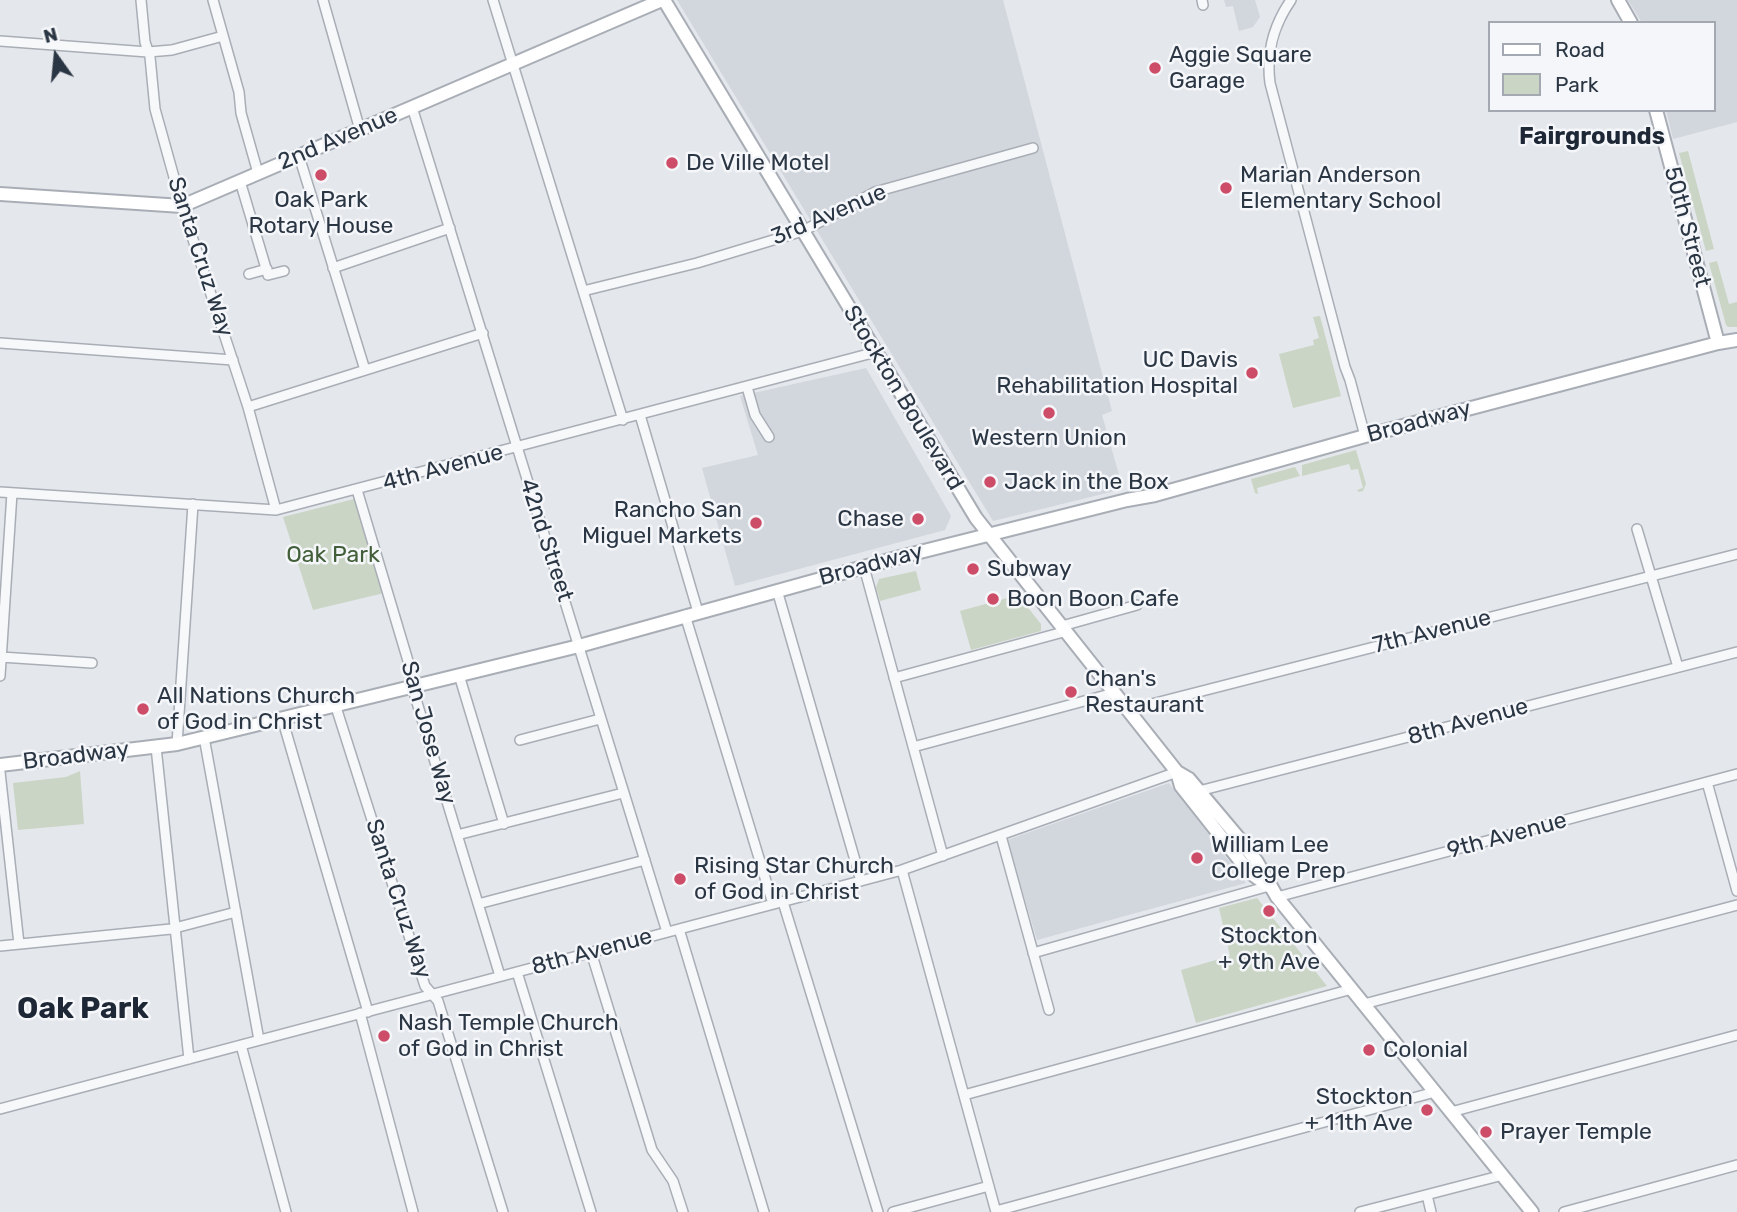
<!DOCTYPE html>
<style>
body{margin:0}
#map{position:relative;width:1737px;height:1212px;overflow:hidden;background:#e4e7eb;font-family:Rubik,sans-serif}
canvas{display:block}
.legend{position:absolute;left:1488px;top:21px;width:228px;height:91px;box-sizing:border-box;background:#f4f6f9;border:2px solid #a4a9b1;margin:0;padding:9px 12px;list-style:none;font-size:21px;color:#2b3644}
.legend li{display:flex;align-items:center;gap:14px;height:35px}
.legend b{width:35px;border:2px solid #a4a9b1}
.north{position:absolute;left:21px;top:21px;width:70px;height:70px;-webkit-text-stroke:5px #f4f6f9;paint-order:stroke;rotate:345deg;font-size:19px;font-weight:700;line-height:28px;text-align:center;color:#2b3644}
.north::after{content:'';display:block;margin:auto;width:24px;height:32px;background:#2b3644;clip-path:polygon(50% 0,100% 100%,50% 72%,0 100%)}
</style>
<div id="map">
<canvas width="1737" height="1212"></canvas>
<ul class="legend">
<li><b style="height:9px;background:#fff"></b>Road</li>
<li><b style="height:19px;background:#cad5c5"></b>Park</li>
</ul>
<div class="north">N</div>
</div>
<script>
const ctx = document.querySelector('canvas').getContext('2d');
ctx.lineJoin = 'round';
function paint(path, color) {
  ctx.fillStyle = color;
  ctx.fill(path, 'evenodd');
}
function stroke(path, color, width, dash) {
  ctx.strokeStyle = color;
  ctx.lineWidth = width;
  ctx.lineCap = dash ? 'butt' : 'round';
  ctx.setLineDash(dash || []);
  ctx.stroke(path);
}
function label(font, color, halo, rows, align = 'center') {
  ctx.font = font + ' Rubik,sans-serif';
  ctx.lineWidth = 5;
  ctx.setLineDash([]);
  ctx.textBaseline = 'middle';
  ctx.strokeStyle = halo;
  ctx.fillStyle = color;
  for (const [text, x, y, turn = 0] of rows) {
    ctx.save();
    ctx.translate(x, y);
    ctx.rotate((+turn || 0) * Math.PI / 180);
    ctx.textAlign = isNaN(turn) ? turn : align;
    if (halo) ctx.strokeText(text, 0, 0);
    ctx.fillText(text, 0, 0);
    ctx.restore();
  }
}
const built = new Path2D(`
 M677,0H1003L1112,411L1102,415L1123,489L993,521Z
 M1224,0H1255L1260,17L1253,27L1239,31L1233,6L1226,7Z
 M1628,0H1737V122L1673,139L1666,110H1714V23H1642Z
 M866,368L951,516L945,530L735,586L702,468L758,455L740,396Z
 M1169,783L1246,883L1037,940L1007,840Z`);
const green = new Path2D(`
 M1688,151L1714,249L1706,251L1679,153Z
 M1717,261L1729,304L1737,302V327H1728L1726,325L1709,263Z
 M1320,316L1341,396L1293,408L1279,354L1314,345L1313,340L1319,338L1313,317Z
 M1356,450L1366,484L1363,491L1359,492L1357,490L1363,488L1358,469L1351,470L1349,464L1302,476V465Z
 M1295,467L1300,476L1257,488L1258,494L1255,493L1251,479Z
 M354,499L384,593L313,610L283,517Z
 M916,571L921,590L880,601L876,587L879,579Z
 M1018,595L1041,624V631L971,650L960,611Z
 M80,771L84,824L18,830L13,783L66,777Z
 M1257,898L1327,986L1196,1023L1181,970L1230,956L1219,908Z`);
const street = new Path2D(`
 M141,0L145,42L150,57L155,109L182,206L248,407L276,510
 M213,0L239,92L241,113L258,173
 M323,0L360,130
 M493,0L623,420
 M1202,0L1203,5
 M1291,0C1273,26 1266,52 1270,83L1345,367L1350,380L1365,436
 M0,41L148,52L172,50L223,36
 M412,107L667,932
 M299,156L365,370
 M240,181L268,275L284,271
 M333,268L450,228
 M249,274L267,269
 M583,291L697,263L803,231L875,192L1033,148
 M0,343L233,360
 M747,387L755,415L769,437
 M248,407L483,333
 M640,415L698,612
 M357,490L411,671L415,696L500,976
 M0,492L276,510L876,352
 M1637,529L1678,667
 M864,567L943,856
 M777,590L861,881
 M685,615L773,904
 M1062,626L1137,605
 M1,657L92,663
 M459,675L504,824
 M0,676L12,493
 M894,678L1067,631
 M335,704L425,986L438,1001L503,1212
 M1128,710L1737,554
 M282,718L368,1012
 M204,737L259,1040
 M520,740L600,719
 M177,744L193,504
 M156,747L189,1059
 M913,747L1114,693
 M0,772L19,944
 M1707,782L1737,891
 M1199,791L1737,652
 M457,835L623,793
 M1001,836L1049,1010
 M902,870L996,1212
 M1277,897L1737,774
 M783,902L878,1212
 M478,904L645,860
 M679,929L764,1212
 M0,946L171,929L236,912
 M591,952L652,1150L673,1181L683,1212
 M1033,953L1269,886
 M517,972L591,1212
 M1364,1004L1737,905
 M360,1013L413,1212
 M241,1045L286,1212
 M964,1095L1352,989
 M0,1109L902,870L1177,772
 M1451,1112L1737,1035
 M1427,1195L1431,1212
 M996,1211L1435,1092
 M893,1212L989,1186
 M1360,1212L1503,1175
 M1564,1212L1737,1165`);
const secondary = new Path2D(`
 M664,0L976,518L1177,772L1181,786L1249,872L1269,886
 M1618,0L1631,23
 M1656,110L1718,343
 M0,194L182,206L662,0
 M0,765L177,744L579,646L900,557L1127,500L1155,495L1365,436L1718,343L1737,340
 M1177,772L1189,779L1237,836L1257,862L1277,897L1532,1212`);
const markers = [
 [1155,68,7,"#cd4c68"],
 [672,163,7,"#cd4c68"],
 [321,175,7,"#cd4c68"],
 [1226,188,7,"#cd4c68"],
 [1252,373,7,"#cd4c68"],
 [1049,413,7,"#cd4c68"],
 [990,482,7,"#cd4c68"],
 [918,519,7,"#cd4c68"],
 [756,523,7,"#cd4c68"],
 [973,569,7,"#cd4c68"],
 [993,599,7,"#cd4c68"],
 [1071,692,7,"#cd4c68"],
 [143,709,7,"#cd4c68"],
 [1197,858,7,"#cd4c68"],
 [680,879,7,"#cd4c68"],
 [1269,911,7,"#cd4c68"],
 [384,1036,7,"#cd4c68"],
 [1369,1050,7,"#cd4c68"],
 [1427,1110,7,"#cd4c68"],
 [1486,1132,7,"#cd4c68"]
];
const poiNames = [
 ["Aggie Square",1169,55],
 ["Garage",1169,81],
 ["De Ville Motel",686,163],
 ["Marian Anderson",1240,175],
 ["Elementary School",1240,201],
 ["Oak Park",321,200,"center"],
 ["Rotary House",321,226,"center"],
 ["UC Davis",1238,360,"right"],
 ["Rehabilitation Hospital",1238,386,"right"],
 ["Western Union",1049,438,"center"],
 ["Jack in the Box",1004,482],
 ["Rancho San",742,510,"right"],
 ["Miguel Markets",742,536,"right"],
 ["Chase",904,519,"right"],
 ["Subway",987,569],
 ["Boon Boon Cafe",1007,599],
 ["Chan's",1085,679],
 ["Restaurant",1085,705],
 ["All Nations Church",157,696],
 ["of God in Christ",157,722],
 ["William Lee",1211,845],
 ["College Prep",1211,871],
 ["Rising Star Church",694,866],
 ["of God in Christ",694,892],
 ["Stockton",1269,936,"center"],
 ["+ 9th Ave",1269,962,"center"],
 ["Nash Temple Church",398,1023],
 ["of God in Christ",398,1049],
 ["Colonial",1383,1050],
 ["Stockton",1413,1097,"right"],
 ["+ 11th Ave",1413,1123,"right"],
 ["Prayer Temple",1500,1132]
];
const streetNames = [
 ["2nd Avenue",338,139,-23],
 ["3rd Avenue",829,215,-23],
 ["50th Street",1687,227,75],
 ["Santa Cruz Way",200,257,72],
 ["Stockton Boulevard",903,398,59],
 ["Broadway",1419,422,-15],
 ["4th Avenue",443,468,-15],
 ["42nd Street",546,540,72],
 ["Broadway",871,565,-15],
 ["7th Avenue",1432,632,-14],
 ["8th Avenue",1468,722,-15],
 ["San Jose Way",428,733,74],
 ["Broadway",76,756,-7],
 ["9th Avenue",1507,836,-15],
 ["Santa Cruz Way",398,899,72],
 ["8th Avenue",592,952,-15]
];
const parkNames = [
 ["Oak Park",333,555]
];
const neighbourhoodNames = [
 ["Fairgrounds",1592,137]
];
const districtNames = [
 ["Oak Park",83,1009]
];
paint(built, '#d2d6dd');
paint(green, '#cad5c5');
stroke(street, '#a9aeb6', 12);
stroke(secondary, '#a9aeb6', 16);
stroke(street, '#f7f8fa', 9);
stroke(secondary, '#fff', 12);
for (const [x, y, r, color] of markers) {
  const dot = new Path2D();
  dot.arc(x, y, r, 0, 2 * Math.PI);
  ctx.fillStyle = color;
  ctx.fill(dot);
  stroke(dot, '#f4f6f9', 2.5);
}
label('23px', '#2b3644', '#f4f6f9', poiNames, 'left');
label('23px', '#2b3644', '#f4f6f9', streetNames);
label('23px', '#435f39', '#f4f6f9', parkNames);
label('bold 24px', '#1d2735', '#f4f6f9', neighbourhoodNames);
label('bold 30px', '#1d2735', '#f4f6f9', districtNames);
</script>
